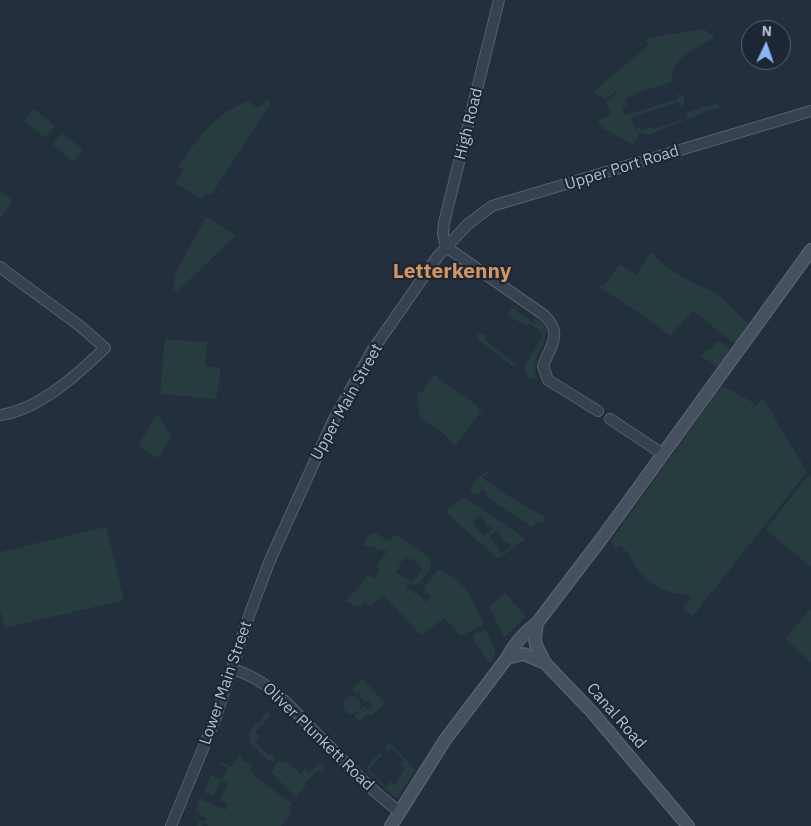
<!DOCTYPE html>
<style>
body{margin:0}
#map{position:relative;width:811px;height:826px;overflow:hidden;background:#242f3e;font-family:"IBM Plex Sans",sans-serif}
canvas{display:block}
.north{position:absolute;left:741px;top:20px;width:50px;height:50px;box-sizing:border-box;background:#1d2633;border:1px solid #59626f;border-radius:50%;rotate:3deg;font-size:14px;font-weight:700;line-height:20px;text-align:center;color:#b4bcc9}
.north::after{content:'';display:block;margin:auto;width:18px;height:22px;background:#8ab4f8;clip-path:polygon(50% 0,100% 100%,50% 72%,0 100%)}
</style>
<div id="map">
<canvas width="811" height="826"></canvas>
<div class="north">N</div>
</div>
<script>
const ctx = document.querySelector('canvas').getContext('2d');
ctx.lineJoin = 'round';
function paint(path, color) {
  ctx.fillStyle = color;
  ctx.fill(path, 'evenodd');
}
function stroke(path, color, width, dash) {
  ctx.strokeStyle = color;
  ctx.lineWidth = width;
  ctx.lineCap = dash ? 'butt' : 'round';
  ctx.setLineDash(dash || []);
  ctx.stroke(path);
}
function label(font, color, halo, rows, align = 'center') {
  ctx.font = font + ' "IBM Plex Sans",sans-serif';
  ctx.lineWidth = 4.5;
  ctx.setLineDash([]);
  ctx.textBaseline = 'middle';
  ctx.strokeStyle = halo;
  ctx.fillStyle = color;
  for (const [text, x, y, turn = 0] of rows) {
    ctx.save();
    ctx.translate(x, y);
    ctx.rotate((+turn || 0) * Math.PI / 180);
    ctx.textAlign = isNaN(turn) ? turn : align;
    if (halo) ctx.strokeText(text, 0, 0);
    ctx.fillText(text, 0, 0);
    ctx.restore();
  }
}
const green = new Path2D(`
 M703,29L715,37C698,47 669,59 672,82L633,94V96L625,99L627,105L622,107L625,115L678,99L677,94L684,96L685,102L682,107L679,102L631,117L635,129L640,128L641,131L651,127L653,129L687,118L686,113L718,103L720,108L710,110L648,135L640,132L633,144L604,129L597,122L611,114L606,102L617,93L615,92L605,99L592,93L649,45L645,39Z
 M266,99L269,100L270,105L211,195L206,193L202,199L175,183L184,170L178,167C197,139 217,111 250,101L255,107L263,105Z
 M34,109L55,126L45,138L24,121Z
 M62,133L83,150L73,162L52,144Z
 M0,191L13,201L1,218L0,217Z
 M206,217L236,235L177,292L173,289L175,274Z
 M651,252L664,265L687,280L716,293L749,324L735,344L693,311L670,336L645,317L599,287L601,285L603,286L620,264L636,275Z
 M513,308L535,324V319C558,330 539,346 536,360C534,367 536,374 537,380L528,378L524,365H526L541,338L542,333L530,324L525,325L507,315L511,309Z
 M480,333L487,335L484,339L517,365L512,366L485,345L476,337Z
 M165,339L207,342L205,366L221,368L216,399L160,394Z
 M717,342L723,343L730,349L717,367L700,355H702L707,349L710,350Z
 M435,374L440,380L478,406V408L482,411L455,446L444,434L420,418L417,392L422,393L427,383Z
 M722,385L754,403L752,408L756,406L763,398L807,472L693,616L682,608L692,596C673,594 654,589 641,574C633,565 630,553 620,546L614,548L611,541Z
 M157,414L172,436L158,458L138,446Z
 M493,469L482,478L515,500L545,517V522L541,523L537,521L532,527L486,497L487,492L481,489L478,494L472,493L470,488C476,480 483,472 493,469Z
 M809,474L811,477V567L766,530Z
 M464,497L519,534V536L526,538L498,559C481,542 462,529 446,511ZM481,515L487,526L489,525L492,529L483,536L473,522ZM498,530L501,534L499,535L506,543L508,542L511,546L502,553L489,536Z
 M106,527L124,600L5,628L0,608V552Z
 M371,532L373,534L374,532L378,534L377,536L379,537L380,535L384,538L383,540L385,541L386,539L390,541L394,535L398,536L430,558L431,568L420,582L415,585L408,583L406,588L412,589L415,594L417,593L425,602L431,597L425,591L424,586L438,570H441C468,584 473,598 484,625L460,636L445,618L421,635L384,596L370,607L365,601L360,606L351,604L345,601L361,584L368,574L374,579L381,570L376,566L387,551L363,545ZM406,558L410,560L412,558L422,568L417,575L418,576L416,578H415L411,582L396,572L401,566L398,564Z
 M505,593L526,616L504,638L493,614L490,611V606Z
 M811,609V663L785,638Z
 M486,629L495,651V656L489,663L472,637L475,634Z
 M363,679L385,703L371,716L368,713L360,721H358L355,718V715L364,707L368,710L373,705L368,700L365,703L359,696L362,692L356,694L353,691V688Z
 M343 705a9 9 0 1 1 18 0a9 9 0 1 1-18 0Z
 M267,711L278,722L270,716L255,732L260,737L255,742L270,756H275V761H269L250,743L251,738L248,736L256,722L259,724Z
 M390,742L415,770L400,794L397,797L393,796L368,772C366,763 374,759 380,753L382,755L369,769L385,786L390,782L395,784L405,769L400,764L404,761L392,748L388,752L385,748Z
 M239,755L245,762L253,765L250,769L257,778L291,803L289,807L292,811L281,826H208L205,822L202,826H197L198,821L194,819L195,817L203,822L206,819L195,811L196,808H200L197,806L200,799L225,810L228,804L220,800L228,784L221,780L213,796L204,792L211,775L221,780L229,769L220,764L222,762L228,766L231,767Z
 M280,760L283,763L285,761L302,775L304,773L302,772L305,769L309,773L320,763L325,768L321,773L318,771L305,783L306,785L296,797L272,774L271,772Z`);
const tertiary = new Path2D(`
 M446,247L443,234L444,223L499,0
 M446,247L544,315C564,334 550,346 543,366L548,380L598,411
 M0,267L80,326L105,348C78,374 39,410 0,415
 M610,419L663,454
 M232,669C268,679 291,707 316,733C343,760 369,789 400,812
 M171,826L216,717L250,613L270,560L333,421L372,351L438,256L468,224L492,206L811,111`);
const secondary = new Path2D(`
 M537,623L535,639L536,645L545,663L592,712L688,826
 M507,658L524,654L545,663
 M391,826L445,740L507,658C514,644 525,632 537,623L602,538L811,250`);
const streetNames = [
 ["High Road",469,124,-76],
 ["Upper Port Road",622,168,-17],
 ["Upper Main Street",347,402,-61],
 ["Lower Main Street",226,683,-71],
 ["Canal Road",616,716,49],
 ["Oliver Plunkett Road",318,737,44]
];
const districtNames = [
 ["Letterkenny",452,272]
];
paint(green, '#263c3f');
stroke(tertiary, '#565f6c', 12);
stroke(secondary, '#565f6c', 14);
stroke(tertiary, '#38414e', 10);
stroke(secondary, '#465061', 11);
label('16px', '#b4bcc9', '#1d2633', streetNames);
label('bold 21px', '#d59563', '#1d2633', districtNames);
</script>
